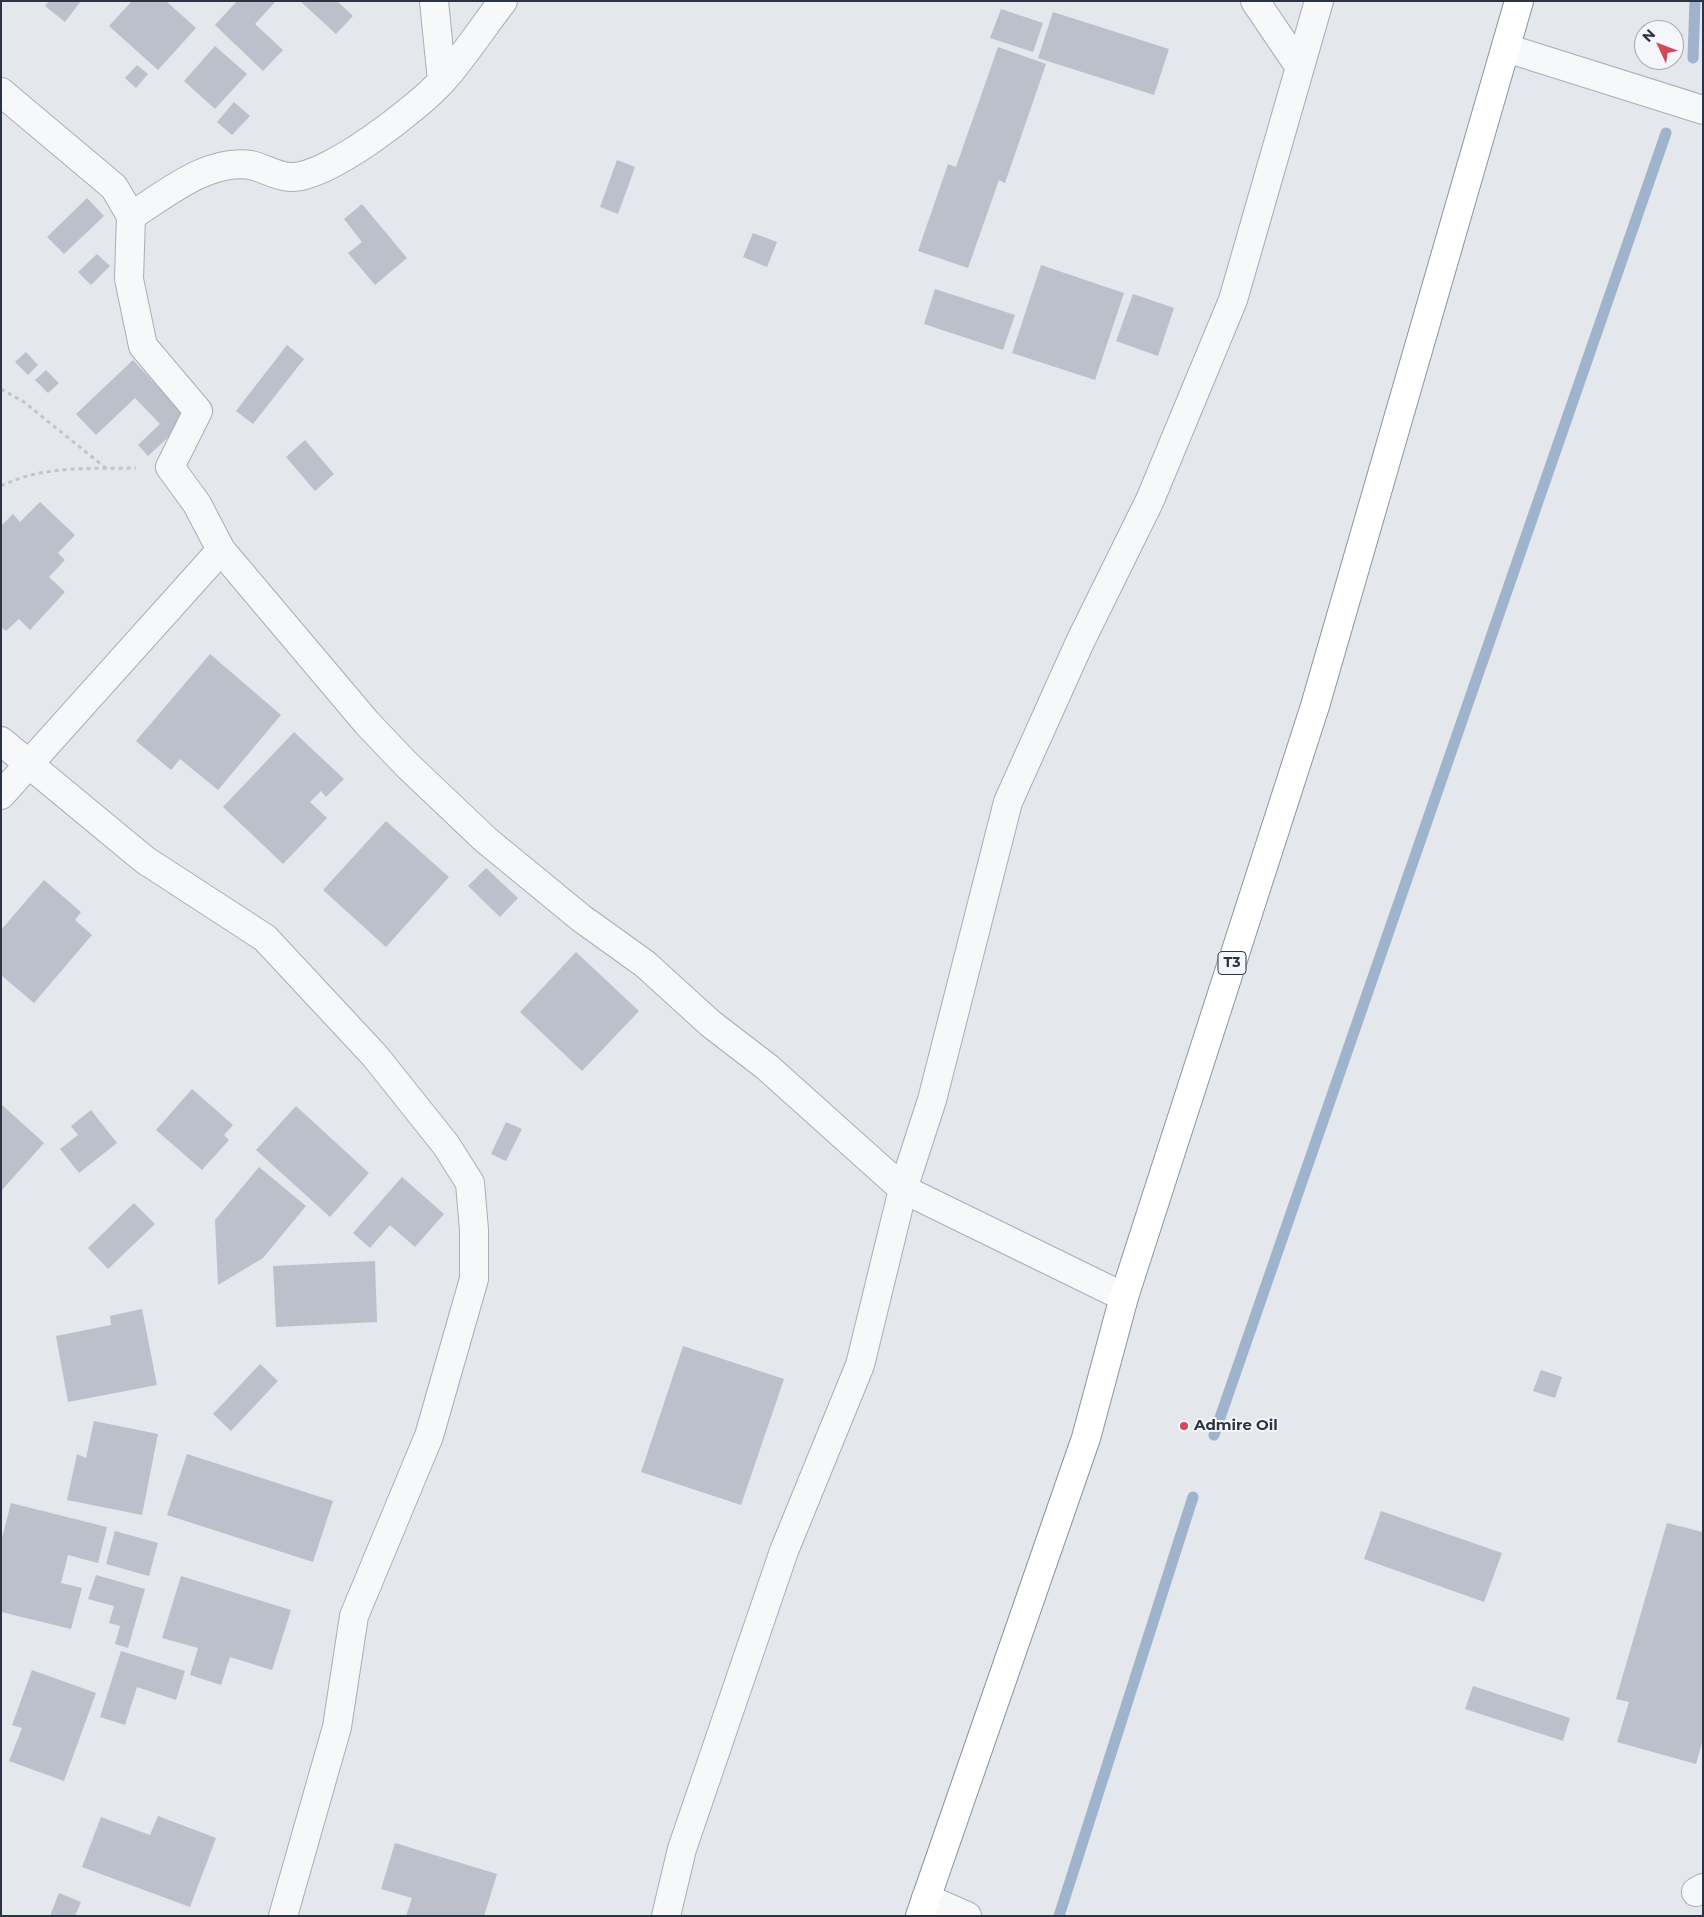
<!DOCTYPE html>
<style>
body{margin:0}
#map{position:relative;width:1704px;height:1917px;overflow:hidden;background:#e4e7ec;font-family:Montserrat,sans-serif}
canvas{display:block}
.frame{position:absolute;inset:0;border:2px solid #2b3445;pointer-events:none}
.north{position:absolute;left:1634px;top:20px;width:50px;height:50px;box-sizing:border-box;background:#f4f6f9;border:1px solid #a4a8b1;border-radius:50%;rotate:313deg;font-size:14px;font-weight:700;line-height:20px;text-align:center;color:#2b3445}
.north::after{content:'';display:block;margin:auto;width:18px;height:22px;background:#d1495b;clip-path:polygon(50% 0,100% 100%,50% 72%,0 100%)}
</style>
<div id="map">
<canvas width="1704" height="1917"></canvas>
<div class="frame"></div>
<div class="north">N</div>
</div>
<script>
const ctx = document.querySelector('canvas').getContext('2d');
ctx.lineJoin = 'round';
function stroke(path, color, width, dash) {
  ctx.strokeStyle = color;
  ctx.lineWidth = width;
  ctx.lineCap = dash ? 'butt' : 'round';
  ctx.setLineDash(dash || []);
  ctx.stroke(path);
}
function paint(path, color) {
  ctx.fillStyle = color;
  ctx.fill(path, 'evenodd');
}
function label(font, color, halo, rows, align = 'center') {
  ctx.font = font + ' Montserrat,sans-serif';
  ctx.lineWidth = 4;
  ctx.setLineDash([]);
  ctx.textBaseline = 'middle';
  ctx.strokeStyle = halo;
  ctx.fillStyle = color;
  for (const [text, x, y, turn = 0] of rows) {
    ctx.save();
    ctx.translate(x, y);
    ctx.rotate((+turn || 0) * Math.PI / 180);
    ctx.textAlign = isNaN(turn) ? turn : align;
    if (halo) ctx.strokeText(text, 0, 0);
    ctx.fillText(text, 0, 0);
    ctx.restore();
  }
}
const stream = new Path2D(`
 M1693,58L1695,1
 M1214,1435L1666,133
 M1059,1916L1193,1497`);
const building = new Path2D(`
 M49,1H81L65,22L45,6Z
 M132,1H166L196,28L158,70L109,26Z
 M237,1H276L255,24L283,50L263,71L215,25Z
 M300,1H337L353,16L336,34Z
 M1001,9L1043,23L1033,52L990,38Z
 M1053,12L1169,49L1154,95L1038,58Z
 M215,46L247,74L215,109L184,81Z
 M998,47L1046,64L1005,183L999,180L968,268L918,251L948,164L956,167Z
 M137,65L148,74L136,88L125,78Z
 M234,102L250,116L232,135L217,122Z
 M617,160L635,167L618,214L600,207Z
 M87,198L104,216L64,254L47,237Z
 M362,204L407,258L375,285L348,253L362,242L344,219Z
 M753,233L777,242L767,267L743,257Z
 M97,254L110,266L91,285L78,272Z
 M1041,265L1124,293L1095,380L1012,353Z
 M935,289L1015,315L1003,350L924,324Z
 M1133,294L1174,308L1158,356L1116,341Z
 M287,345L304,359L253,424L236,411Z
 M26,352L38,365L28,375L15,362Z
 M133,360L188,419L148,456L138,445L160,424L135,398L96,435L76,414Z
 M46,370L59,383L48,393L35,380Z
 M305,440L334,474L315,491L286,457Z
 M40,502L75,535L58,553L65,560L49,577L65,592L30,630L19,619L6,631L1,627V526L13,514L20,522Z
 M210,654L281,715L218,790L180,759L171,770L136,741Z
 M294,732L344,779L326,797L321,791L310,802L327,818L283,864L223,807Z
 M386,821L449,877L386,947L323,890Z
 M486,868L518,898L500,917L468,886Z
 M44,880L81,912L75,920L92,935L34,1003L1,975V930Z
 M576,952L639,1011L582,1071L520,1012Z
 M192,1089L233,1125L224,1135L229,1140L202,1170L156,1130Z
 M1,1104L44,1143L1,1191Z
 M296,1106L369,1173L330,1217L256,1150Z
 M91,1110L117,1143L79,1173L60,1149L78,1135L71,1126Z
 M506,1122L522,1129L506,1161L491,1154Z
 M259,1167L306,1206L263,1258L218,1285L215,1220Z
 M402,1177L444,1214L415,1247L390,1225L370,1248L353,1233Z
 M134,1203L155,1224L108,1269L88,1248Z
 M375,1261L377,1322L276,1327L273,1266Z
 M142,1309L157,1385L68,1402L56,1336L111,1325L110,1316Z
 M683,1346L784,1379L741,1505L641,1472Z
 M260,1364L278,1381L231,1431L213,1414Z
 M1541,1370L1562,1377L1555,1398L1533,1391Z
 M94,1421L158,1434L142,1515L67,1500L77,1454L86,1458Z
 M187,1454L333,1501L313,1562L167,1515Z
 M11,1503L107,1527L98,1563L68,1555L61,1583L82,1588L71,1629L1,1612V1542Z
 M1381,1511L1502,1553L1484,1602L1364,1559Z
 M1667,1523L1703,1532V1739L1696,1764L1617,1742L1629,1702L1616,1699Z
 M115,1531L158,1543L149,1576L106,1564Z
 M96,1575L145,1589L128,1648L115,1644L120,1626L109,1623L114,1606L88,1599Z
 M181,1576L291,1610L272,1670L230,1657L221,1685L190,1675L198,1648L162,1638Z
 M121,1651L185,1671L176,1700L137,1687L125,1725L100,1717Z
 M32,1670L96,1693L64,1781L9,1761L22,1728L12,1725Z
 M1473,1686L1570,1718L1563,1741L1465,1709Z
 M158,1816L216,1838L190,1907L82,1867L101,1817L150,1835Z
 M395,1843L497,1874L484,1916H406L412,1898L381,1889Z
 M59,1893L81,1902L75,1916H50Z`);
const path = new Path2D(`
 M1,389L24,402L107,469
 M1,486C43,465 91,469 136,468`);
const minor = new Path2D(`
 M434,1L442,81
 M1255,1L1299,66
 M1506,48L1703,110
 M1,92L114,187L131,216L129,279L143,346L198,411L170,467L197,504L221,550L367,723L406,764L486,840L581,918L645,964L711,1024L767,1067L903,1189L1124,1297
 M131,216C165,195 208,158 251,165C264,168 278,177 291,177C328,178 418,108 443,80C464,56 483,27 503,1
 M1,741L145,860L265,938L375,1056L446,1145L470,1183L474,1230V1279L429,1436L354,1616L337,1727L283,1916
 M1,795L221,550
 M1696,1892L1703,1888
 M926,1898L967,1916
 M666,1916L682,1849L784,1551L860,1365L903,1189L932,1100L1008,802L1080,642L1150,500L1233,300L1319,1`);
const highway = new Path2D(`
 M920,1916L1086,1438L1124,1297L1315,706L1519,1`);
const markers = [
 [1184,1426,5,"#d1495b"]
];
const shields = [
 [1232,963,28]
];
const shieldNames = [
 ["T3",1232,963]
];
const poiNames = [
 ["Admire Oil",1194,1426]
];
stroke(stream, '#9fb4cc', 11);
paint(building, '#bbc0ca');
stroke(minor, '#a9aeb7', 30);
stroke(highway, '#8b94a3', 30);
stroke(path, '#c2c5cb', 3, [4, 4]);
stroke(minor, '#f7f8fa', 28);
stroke(highway, '#fff', 28);
for (const [x, y, r, color] of markers) {
  const dot = new Path2D();
  dot.arc(x, y, r, 0, 2 * Math.PI);
  ctx.fillStyle = color;
  ctx.fill(dot);
  stroke(dot, '#f4f6f9', 2);
}
for (const [x, y, w] of shields) {
  const box = new Path2D();
  box.roundRect(x - w / 2, y - 11.5, w, 23, 4);
  ctx.fillStyle = '#f4f6f9';
  ctx.fill(box);
  stroke(box, '#2b3445', 1);
}
label('bold 14px', '#2b3445', null, shieldNames);
label('bold 15px', '#2b3445', '#f4f6f9', poiNames, 'left');
</script>
